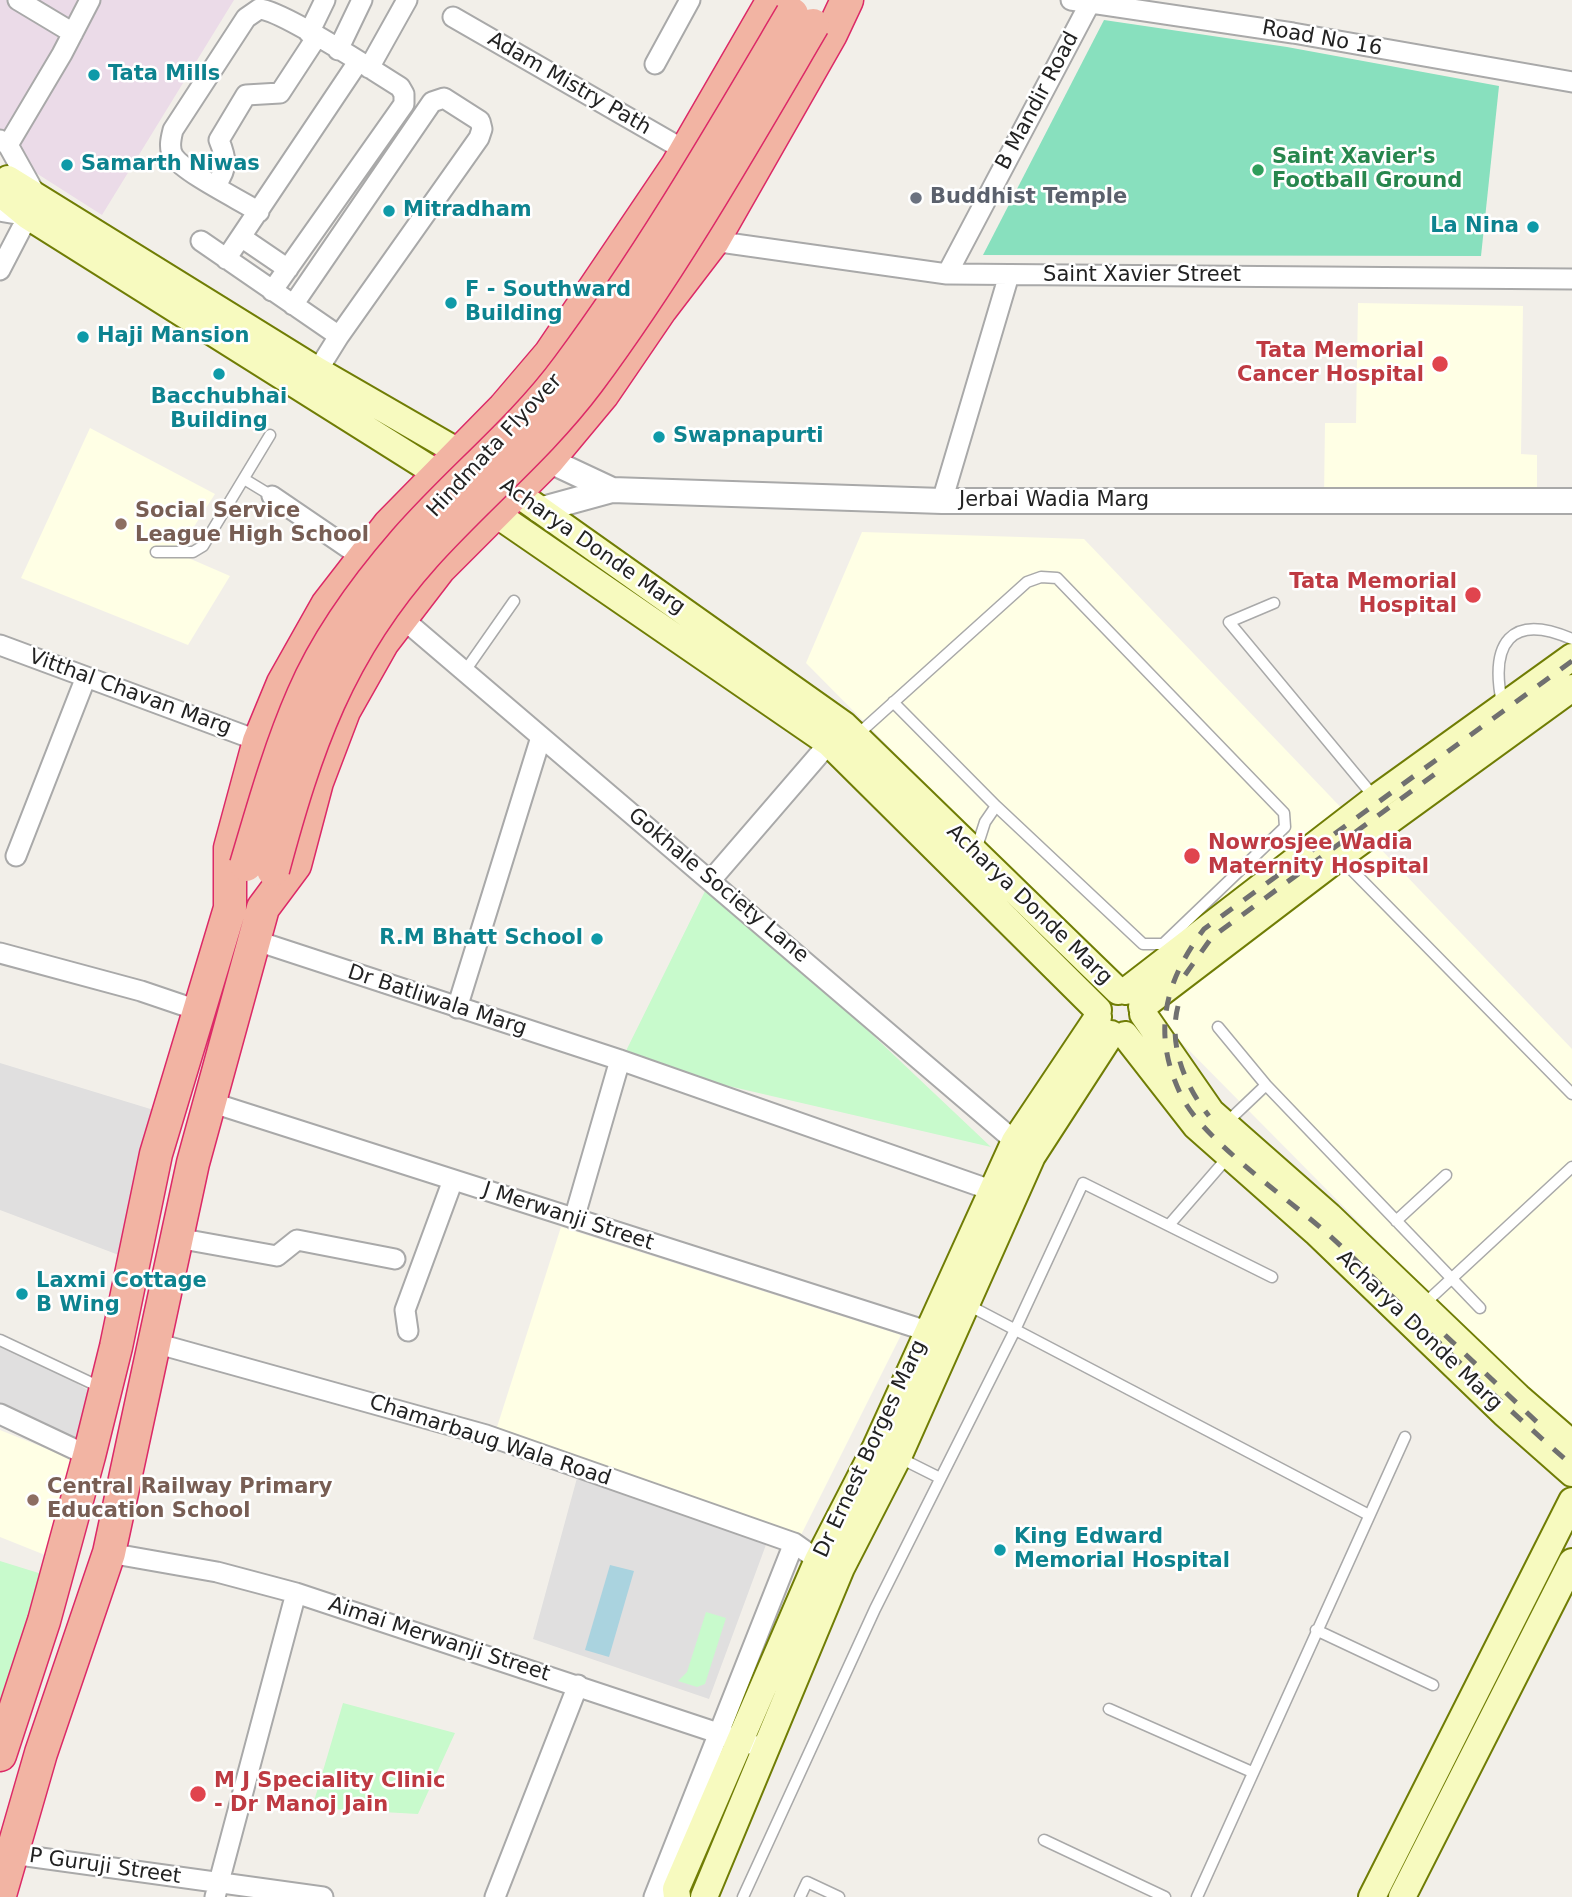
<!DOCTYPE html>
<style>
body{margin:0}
canvas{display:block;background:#f2efe9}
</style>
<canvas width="1572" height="1897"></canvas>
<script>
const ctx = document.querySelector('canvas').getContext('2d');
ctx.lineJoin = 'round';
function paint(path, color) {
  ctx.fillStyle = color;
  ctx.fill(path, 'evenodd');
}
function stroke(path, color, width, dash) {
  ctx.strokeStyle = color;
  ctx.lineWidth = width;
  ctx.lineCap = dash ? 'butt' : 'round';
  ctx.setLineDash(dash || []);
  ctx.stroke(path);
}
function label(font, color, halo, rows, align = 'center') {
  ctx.font = font + ' "DejaVu Sans",sans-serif';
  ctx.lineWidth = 5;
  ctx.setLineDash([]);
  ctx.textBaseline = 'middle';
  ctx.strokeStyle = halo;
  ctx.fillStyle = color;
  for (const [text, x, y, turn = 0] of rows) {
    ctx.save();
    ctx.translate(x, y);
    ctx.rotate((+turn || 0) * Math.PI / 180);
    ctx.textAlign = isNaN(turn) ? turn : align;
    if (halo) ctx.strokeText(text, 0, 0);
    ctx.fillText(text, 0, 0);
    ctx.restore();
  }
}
const residential = new Path2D(`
 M0,1063L157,1111L124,1257L0,1210Z
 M0,1336L99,1397L75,1456L0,1421Z
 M577,1478L767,1542L709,1699L533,1639Z`);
const industrial = new Path2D(`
 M0,0H234L102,215L0,150Z`);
const education = new Path2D(`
 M1358,303L1523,306L1521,454L1537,455V500L1324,496L1325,423H1356Z
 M90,428L215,494L177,553L230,576L188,645L21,578Z
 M862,532L1084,539L1572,1049V1426L1519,1384L806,663Z
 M561,1227L901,1335L801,1535L497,1427Z
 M0,1430L82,1463L45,1555L0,1537Z`);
const park = new Path2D(`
 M710,881L991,1147L621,1061Z
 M0,1561L45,1575L0,1715Z
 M706,1612L726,1618L705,1684L697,1687L678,1681L687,1672Z
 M343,1703L455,1733L418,1814L312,1808Z`);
const pitch = new Path2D(`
 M1104,20L1287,47L1499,86L1481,256L983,255Z`);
const water = new Path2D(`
 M610,1565L634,1571L609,1657L585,1650Z`);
const service = new Path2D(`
 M244,479L272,496
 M156,552H193L203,546L270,435
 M1274,603L1229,622L1375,798
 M465,671L514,601
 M893,702L996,806L985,822L976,850
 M1502,703C1490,644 1510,612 1572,639
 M856,736L1027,582L1041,577L1057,578L1284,813L1285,827L1163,944H1143L996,806
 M1340,858L1572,1094
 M1218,1027L1266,1085
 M1225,1124L1266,1085L1480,1308
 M1396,1221L1446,1175
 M1169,1225L1228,1157
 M968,1305L1367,1514
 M1423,1305L1572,1167
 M0,1340L102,1388
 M900,1458L940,1478
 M1316,1630L1433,1685
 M1109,1709L1252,1772
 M1044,1840L1165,1897
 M743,1897L875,1609L1014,1332L1083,1183L1272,1277
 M800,1897L807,1882L839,1897
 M1197,1897L1405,1437`);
const minor = new Path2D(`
 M18,0L73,33
 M1071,0L1293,33L1572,82
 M453,17L686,151
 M309,33L325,0
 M338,50L362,0
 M655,64L690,0
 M369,68L407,0
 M0,140L8,145L37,197
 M8,145L62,54L90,0
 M216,185C228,167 227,160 219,140L246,95L280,93L316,38
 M0,211L28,216L0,270
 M259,212C240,200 185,173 174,157C168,149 171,138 173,130L246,18L259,9C282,10 374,71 400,87L404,94V104L272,291
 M241,237L288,269
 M201,241L339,336
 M713,241L947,274L1572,279
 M226,259L358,62
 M947,274L1090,3
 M293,305L432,102L444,98L480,121L482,129L479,138L339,336L311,381
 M272,496L363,558
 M942,501L1009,275
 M402,618L1024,1149
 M0,645L259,741
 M16,856L86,677
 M711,880L836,735
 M254,940L620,1060L1005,1195
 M0,953L141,991L197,1010
 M457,1008L541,737
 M210,1102L927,1331
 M574,1219L620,1060
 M177,1238L277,1256L297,1240L395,1259
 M408,1331L405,1310L453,1180
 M155,1343L486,1435L794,1543L818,1560L831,1565
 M0,1414L89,1456
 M109,1553L217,1572L296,1593L751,1744
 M12,1854L323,1897
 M215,1897L296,1593
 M495,1897L578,1685
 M654,1897L794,1543`);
const tertiary = new Path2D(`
 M538,449L548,460L612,490
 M539,510L612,490L942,501H1572`);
const secondary = new Path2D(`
 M8,179L318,371L460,453L844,725L1118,991
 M0,193L28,216L438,474L829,743L1098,1010
 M1126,991L1376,798L1572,657
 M1142,1007L1339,857L1572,688
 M1143,1014L1211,1112L1329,1216L1518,1397L1572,1444
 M1125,1035L1196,1126L1316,1232L1504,1413L1572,1473
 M677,1897L676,1889L818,1560L876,1447L1015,1141L1098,1017
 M704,1897L841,1568L898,1457L1032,1156L1111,1034
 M1372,1897L1572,1501
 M1402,1897L1572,1562`);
const trunk = new Path2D(`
 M0,1755L44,1621L89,1456L116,1347L156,1154L230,908V848L259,741L283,683L327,605L389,525L504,408L550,354L677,166L773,0
 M0,1895L41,1753L109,1553L193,1163L263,908L295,865L317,782L344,711L383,642L439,569L548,460L603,394L661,309L713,241L831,34L847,0`);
const rail = new Path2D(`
 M1572,661L1204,929C1164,982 1151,1035 1182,1097C1202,1138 1284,1196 1321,1228C1350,1253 1377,1282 1405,1309C1459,1363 1514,1415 1572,1465
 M1185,975L1212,937L1439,771
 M1178,1006C1168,1045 1185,1086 1209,1116
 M1445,1335L1539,1424`);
const trunkBridge = new Path2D(`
 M246,865C263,808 279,750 303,695C327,639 366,586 405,541C457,481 521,431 568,367C651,255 721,134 792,14
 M273,870C306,747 338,652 425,555C478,496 540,446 588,382C672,269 742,146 813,25`);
const markers = [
 [94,75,7,"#0f9aa8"],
 [67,165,7,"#0f9aa8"],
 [1258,170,7,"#2e9e5b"],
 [916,198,7,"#6b7280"],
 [389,211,7,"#0f9aa8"],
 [1533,227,7,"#0f9aa8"],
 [451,303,7,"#0f9aa8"],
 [83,337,7,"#0f9aa8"],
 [1440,364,9,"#e0444e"],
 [219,374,7,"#0f9aa8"],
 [659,437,7,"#0f9aa8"],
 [121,524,7,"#8d6e63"],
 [1473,595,9,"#e0444e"],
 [1192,856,9,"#e0444e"],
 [597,939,7,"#0f9aa8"],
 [22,1294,7,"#0f9aa8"],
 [33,1500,7,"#8d6e63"],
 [1000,1550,7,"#0f9aa8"],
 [198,1794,9,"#e0444e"]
];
const streetNames = [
 ["Road No 16",1322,39,10],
 ["Adam Mistry Path",569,84,30],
 ["B Mandir Road",1038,101,-62],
 ["Saint Xavier Street",1142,276],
 ["Hindmata Flyover",495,446,-47],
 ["Jerbai Wadia Marg",1054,501],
 ["Acharya Donde Marg",592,547,35],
 ["Vitthal Chavan Marg",130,693,20],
 ["Gokhale Society Lane",718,886,40],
 ["Acharya Donde Marg",1029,905,44],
 ["Dr Batliwala Marg",437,1001,18],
 ["J Merwanji Street",568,1217,18],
 ["Acharya Donde Marg",1419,1331,44],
 ["Chamarbaug Wala Road",490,1441,18],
 ["Dr Ernest Borges Marg",871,1449,-65],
 ["Aimai Merwanji Street",439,1640,18],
 ["P Guruji Street",105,1867,8]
];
const cultureNames = [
 ["Tata Mills",108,75],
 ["Samarth Niwas",81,165],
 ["Mitradham",403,211],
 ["La Nina",1519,227,"right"],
 ["F - Southward",465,291],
 ["Building",465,315],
 ["Haji Mansion",97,337],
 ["Bacchubhai",219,398,"center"],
 ["Building",219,422,"center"],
 ["Swapnapurti",673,437],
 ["R.M Bhatt School",583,939,"right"],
 ["Laxmi Cottage",36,1282],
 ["B Wing",36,1306],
 ["King Edward",1014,1538],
 ["Memorial Hospital",1014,1562]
];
const leisureNames = [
 ["Saint Xavier's",1272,158],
 ["Football Ground",1272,182]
];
const worshipNames = [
 ["Buddhist Temple",930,198]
];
const healthNames = [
 ["Tata Memorial",1424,352],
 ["Cancer Hospital",1424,376],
 ["Tata Memorial",1457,583],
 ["Hospital",1457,607],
 ["Nowrosjee Wadia",1208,844,"left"],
 ["Maternity Hospital",1208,868,"left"],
 ["M J Speciality Clinic",214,1782,"left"],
 ["- Dr Manoj Jain",214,1806,"left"]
];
const educationNames = [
 ["Social Service",135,512],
 ["League High School",135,536],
 ["Central Railway Primary",47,1488],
 ["Education School",47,1512]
];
paint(residential, '#e0dfdf');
paint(industrial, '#ebdbe8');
paint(education, '#ffffe5');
paint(park, '#c8facc');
paint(pitch, '#88e0be');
paint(water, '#aad3df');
stroke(service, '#a9a9a9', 13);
stroke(minor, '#a9a9a9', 23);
stroke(tertiary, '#a9a9a9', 28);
stroke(secondary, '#707d05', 30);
stroke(trunk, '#dc2a67', 35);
stroke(service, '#fff', 10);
stroke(minor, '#fff', 19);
stroke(tertiary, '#fff', 24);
stroke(secondary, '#f7fabf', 26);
stroke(trunk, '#f2b4a3', 32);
stroke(rail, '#707070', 5, [14, 14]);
stroke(trunkBridge, '#dc2a67', 35, []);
stroke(trunkBridge, '#f2b4a3', 32);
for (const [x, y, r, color] of markers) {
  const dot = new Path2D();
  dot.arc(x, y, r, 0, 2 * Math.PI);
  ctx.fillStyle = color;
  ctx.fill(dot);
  stroke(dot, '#fff', 2.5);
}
label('21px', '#222', '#fff', streetNames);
label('bold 21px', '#0d838f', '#fff', cultureNames, 'left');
label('bold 21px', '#27864d', '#fff', leisureNames, 'left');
label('bold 21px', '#5b616d', '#fff', worshipNames, 'left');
label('bold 21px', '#be3a42', '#fff', healthNames, 'right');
label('bold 21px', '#785e54', '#fff', educationNames, 'left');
</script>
